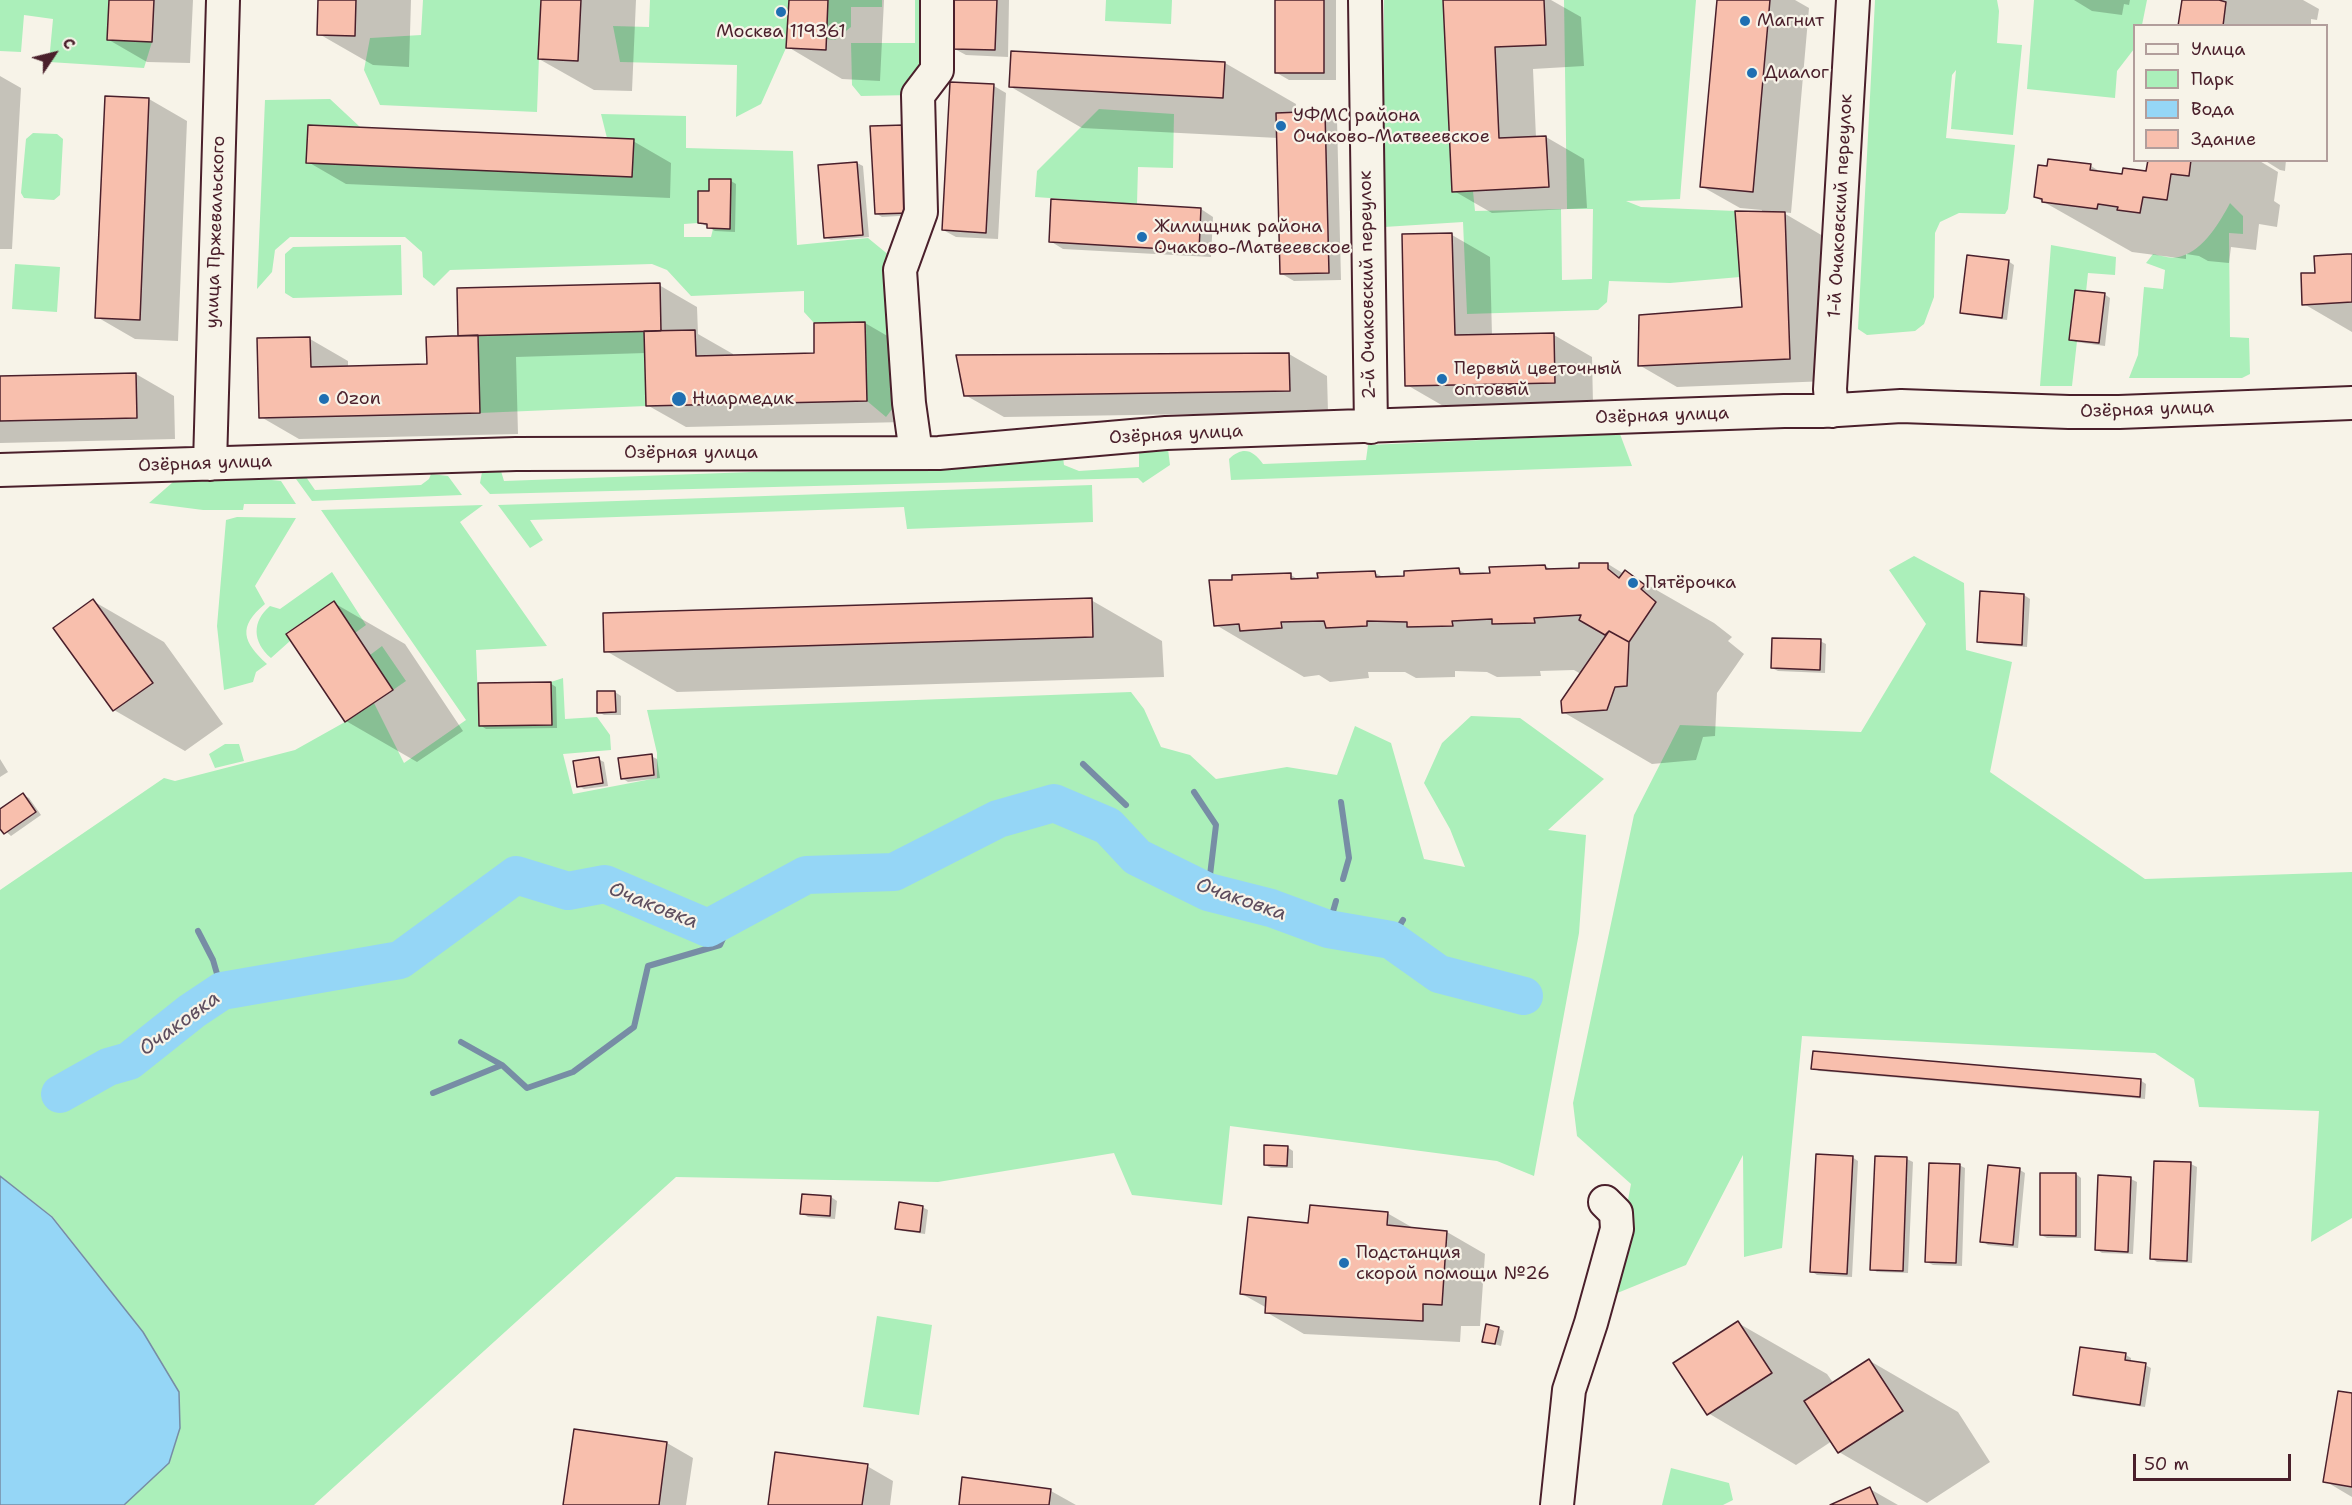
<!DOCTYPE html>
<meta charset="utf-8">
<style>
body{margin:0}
#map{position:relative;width:2352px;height:1505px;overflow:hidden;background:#f7f3e8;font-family:"Shantell Sans",sans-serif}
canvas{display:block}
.legend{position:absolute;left:2133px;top:24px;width:195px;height:138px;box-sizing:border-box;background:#f7f3e8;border:2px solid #b29e9c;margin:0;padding:8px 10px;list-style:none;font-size:18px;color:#4a1f2b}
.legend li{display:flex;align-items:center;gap:12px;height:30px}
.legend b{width:30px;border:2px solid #b29e9c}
.north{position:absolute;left:24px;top:24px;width:60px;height:60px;-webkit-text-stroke:4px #f7f3e8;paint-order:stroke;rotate:55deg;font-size:16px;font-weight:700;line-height:24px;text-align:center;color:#4a1f2b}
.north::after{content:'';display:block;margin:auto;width:21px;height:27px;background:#4a1f2b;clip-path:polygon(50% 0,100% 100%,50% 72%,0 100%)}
.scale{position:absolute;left:2133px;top:1454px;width:158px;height:27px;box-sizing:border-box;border:3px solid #4a1f2b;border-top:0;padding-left:8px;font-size:18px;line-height:21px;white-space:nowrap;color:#4a1f2b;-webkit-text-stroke:4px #f7f3e8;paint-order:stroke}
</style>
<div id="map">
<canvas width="2352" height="1505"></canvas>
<ul class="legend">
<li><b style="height:8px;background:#f7f3e8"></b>Улица</li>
<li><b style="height:16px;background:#abefba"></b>Парк</li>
<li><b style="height:16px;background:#95d6f6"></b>Вода</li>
<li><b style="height:16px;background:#f8bfad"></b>Здание</li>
</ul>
<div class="north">С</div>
<div class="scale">50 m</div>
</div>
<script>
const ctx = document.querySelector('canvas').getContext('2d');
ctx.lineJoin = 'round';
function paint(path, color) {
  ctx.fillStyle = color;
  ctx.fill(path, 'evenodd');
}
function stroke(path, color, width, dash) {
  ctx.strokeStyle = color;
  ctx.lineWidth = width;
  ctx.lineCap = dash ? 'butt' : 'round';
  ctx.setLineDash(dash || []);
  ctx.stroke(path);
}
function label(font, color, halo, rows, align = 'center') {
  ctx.font = font + ' "Shantell Sans",sans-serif';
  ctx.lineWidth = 4.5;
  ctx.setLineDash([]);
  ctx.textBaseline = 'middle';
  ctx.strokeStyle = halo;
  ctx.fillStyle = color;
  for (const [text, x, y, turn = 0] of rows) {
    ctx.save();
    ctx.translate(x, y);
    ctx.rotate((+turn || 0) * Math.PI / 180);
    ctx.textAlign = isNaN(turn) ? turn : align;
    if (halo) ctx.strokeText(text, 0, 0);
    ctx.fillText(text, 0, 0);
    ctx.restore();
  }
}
const green = new Path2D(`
 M0,0H109L107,40L152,42L144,68L49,62L53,19L24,15L21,52L0,51Z
 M423,0H541L537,112L380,105L364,70L370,38L421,35Z
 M650,0H789L786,48L761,104L736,117L737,65L620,62L613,26L649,27Z
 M828,0H882V7H851V27L835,40L826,39Z
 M915,0H925L924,57L912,95L861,96L852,85L851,43H915Z
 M1106,0H1172L1171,24L1105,21Z
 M1384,0H1443L1452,191H1473L1475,211L1561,209L1562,280L1592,279L1593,209H1567L1564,0H1696L1680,199L1626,201L1641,207L1735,211L1740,277L1670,283L1609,281L1607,302L1598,310L1467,314L1463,222L1384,227Z
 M1875,0H1997L1999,11L1997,43L2022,45L2013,135L1951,129L1956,70L1952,75L1946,138L2015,145L2008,209L2005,214L1959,213L1940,222L1935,233L1934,297L1924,324L1915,331L1867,335L1858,329Z
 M2034,0H2147L2142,25L2134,26V49L2117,71L2115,98L2027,89Z
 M330,99L360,127L308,125L307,163L632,177L633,139L607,138L601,114L686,116V148L793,151L797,245L868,238L901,265L897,403L886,417L867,401L865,322L814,323L804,312V291L691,296L667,270L652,264L450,270L434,286L423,277L422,252L405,237H290L275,250L272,272L257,289L265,100ZM710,179H731L730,229H713L711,237H684V224L698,223V191H709Z
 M1099,109L1174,114L1173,168L1138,167L1137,204L1035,197L1037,171Z
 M33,133L57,134L63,139L60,195L54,200L24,198L21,193L26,139Z
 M2230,203L2243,216V234L2229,233L2230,337L2249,338L2250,374L2242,378H2129L2138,355L2144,287L2163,289L2165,270L2146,263L2153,254C2163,256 2172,260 2182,256C2204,249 2220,222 2230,203Z
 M401,245L402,295L293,298L285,293V254L293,247Z
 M2051,245L2116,257L2115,275L2088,273L2086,292L2075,290L2069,339L2077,341L2072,386H2040Z
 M15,264L60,267L57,312L12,309Z
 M644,331L646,406L480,413L478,335Z
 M1620,434L1632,466L1231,480L1229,459C1243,446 1253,450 1263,464L1366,460L1368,445Z
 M1062,449L1064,465L1079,471L1139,467V449H1168L1170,465L1143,483L1138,478L490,494L480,483L482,472L491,468L501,471L504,481L1054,461L1053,452Z
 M431,474L448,476L462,495L312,501L296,479L306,477L315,490L421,485L429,479Z
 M244,477L281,481L296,504H244L243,510H203L149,503L173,482Z
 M1092,485L1093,522L907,529L904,507L530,520L543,540L530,548L498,505Z
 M483,505L460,522L547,646L476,650L479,726L552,725L551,682L563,678L565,719L597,717L610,735L611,750L563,754L573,794L657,778V753L647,710L1131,692L1144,709L1161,747L1190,755L1216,779L1287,767L1337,775L1355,726L1391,743L1424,859L1465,867L1450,829L1424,783L1442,743L1471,716L1520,718L1604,779L1548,830L1586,835L1579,933L1534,1176L1497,1161L1230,1126L1222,1205L1132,1195L1114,1153L938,1182L676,1177L314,1505H124L169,1463L179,1392L143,1332L53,1217L0,1176V890L164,778L175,781L295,750L345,722L374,703L404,763L466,720L321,510Z
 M237,517L296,518L255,586L265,604C237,627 243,642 267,664L256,672L253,682L224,690L217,626L226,520Z
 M1914,556L1964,583L1966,650L2012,662L1990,772L2145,879L2352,872V1218L2311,1242L2319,1111L2199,1107L2194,1079L2155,1053L1802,1036L1782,1248L1744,1257L1743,1155L1686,1265L1610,1296L1631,1184L1577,1136L1573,1103L1634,815L1680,725L1861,732L1926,624L1889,570Z
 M332,572L366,625L355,633L334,602L286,633L290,641L271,658C252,642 252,621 270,606L280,609Z
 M382,646L406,681L393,690L370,655Z
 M225,744H239L244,761L215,768L209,754Z
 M877,1316L932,1325L919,1415L863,1407Z
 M1671,1468L1729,1483L1733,1500L1723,1505H1662Z`);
const water = new Path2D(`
 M0,1176L52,1217L143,1332L179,1392L180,1428L169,1463L124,1505H0Z`);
const shadow = new Path2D(`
 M110,0H193L190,63L147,62L109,40Z
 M320,0H411L409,67L373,65L319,34Z
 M542,0H636L632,91L594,90L539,59Z
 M790,0H884L880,81L842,79L788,47Z
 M955,0H1009L1008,57L966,55L953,48Z
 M1277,0H1336V80H1289L1277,73Z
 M1444,0H1551L1581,17L1584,66L1533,69L1536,138L1546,137L1584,159L1587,208L1492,213L1454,191Z
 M1718,0H1795L1809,8L1791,213L1782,212L1823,236L1828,381L1677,387L1639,365L1744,309L1762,210L1740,208L1701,186Z
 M2074,0H2130L2129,5L2124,4L2122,15L2092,11Z
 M2183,0H2303L2319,9L2317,20L2311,19V26H2180Z
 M1225,63L1296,104L1295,114L1324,113L1337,120L1341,280L1294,281L1282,274L1278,138L1082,128L1011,87Z
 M0,76L21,88L12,249H0Z
 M994,86L1006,93L998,239L956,237L943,230Z
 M149,99L187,121L178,341L135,339L97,317Z
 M905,126L915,215L882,217L877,214Z
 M633,141L671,163L670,198L346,184L308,162Z
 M2149,160H2258L2278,172L2274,201L2280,205L2277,227L2259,224L2256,250L2231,247L2229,263L2208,261L2199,256L2186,254V259L2132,252L2035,197L2091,166L2104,174L2123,176L2148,173Z
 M2264,160H2286L2285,171L2280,170Z
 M857,163L863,166L869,237L831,240L825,237L819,166Z
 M731,181L736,184L735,232L715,231L699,222L710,193Z
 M1201,209L1213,217L1211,257L1063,249L1050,241Z
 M1452,235L1490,257L1492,336L1554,335L1592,357L1593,404L1445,407L1407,385Z
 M2352,255V332L2304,304L2316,274Z
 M2008,261L2014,265L2007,320L1968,315L1962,312Z
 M659,285L697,307L698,334L733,354V357L816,355L865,323L903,345L905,422L686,427L647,405L646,353L516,357L518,434L299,439L261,417L259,340L310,339L348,361V367L428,365L460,337Z
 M2104,294L2110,298L2105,346L2076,342L2070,339Z
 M1289,354L1327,376L1328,412L1004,417L965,395Z
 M136,374L174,396L175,439L0,443V378Z
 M1608,564L1624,574L1625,572L1714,623L1732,637L1728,641L1744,654L1717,693L1715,736L1703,737L1696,760L1652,764L1563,712L1581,674L1574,670L1540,671L1541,676L1497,677L1487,672L1455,671V677L1416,678L1405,672H1368L1369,678L1330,682L1319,675L1304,677L1216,625L1234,581L1291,575L1299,580L1320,579L1375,573L1385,578L1459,570L1468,575H1491L1545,566L1552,570H1580Z
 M1981,593L2024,595L2030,599L2027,647L1984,644L1979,641Z
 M1091,600L1162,641L1164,677L677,692L606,651Z
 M93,601L164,642L223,724L185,751L114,710Z
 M334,603L405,644L463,731L417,762L346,721Z
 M1820,641L1826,644L1825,673L1778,671L1772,668Z
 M550,683L556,687L557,728L486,729L480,725Z
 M615,692L621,696V715H604L598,712Z
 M651,756L657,759L660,778L628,782L622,778Z
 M0,759L8,772L0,777Z
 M598,759L604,762L608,786L584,789L578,786Z
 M23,795L29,798L41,815L11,836L0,826V811Z
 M1813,1068L2140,1080L2146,1084L2145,1099L1819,1071Z
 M1287,1147L1293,1151V1168H1271L1265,1165Z
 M1852,1157L1858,1161L1852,1277L1817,1275L1811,1271Z
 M1907,1159L1913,1162L1908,1273L1877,1272L1872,1269Z
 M2191,1164L2197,1167L2192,1263L2157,1262L2151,1258Z
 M1959,1165L1965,1168L1962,1266L1933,1265L1927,1262Z
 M2020,1170L2025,1173L2018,1248L1988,1245L1982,1241Z
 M2076,1174L2081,1178V1238H2047L2041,1235Z
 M2131,1179L2137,1182L2133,1254L2102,1253L2096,1249Z
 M831,1197L837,1201L835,1219L808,1217L802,1213Z
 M922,1207L928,1210L925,1234L903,1231L897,1228Z
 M1387,1213L1415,1229L1447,1232L1485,1254L1480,1326H1461L1460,1342L1304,1334L1266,1312L1267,1308L1242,1294L1309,1224Z
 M1738,1323L1827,1374L1834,1384L1870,1361L1958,1412L1990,1462L1927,1503L1839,1452L1832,1441L1796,1465L1708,1413Z
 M1498,1328L1504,1331L1501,1346L1484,1341Z
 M2081,1348L2126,1355L2131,1358V1362L2145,1365L2151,1368L2145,1407L2081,1398L2075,1394Z
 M2352,1395V1497L2325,1481Z
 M667,1443L693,1458L686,1505H565Z
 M867,1466L893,1481L890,1505H770Z
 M964,1478L1051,1491L1076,1505H960Z
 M1870,1489L1898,1505H1834Z`);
const stream = new Path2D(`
 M1083,764L1126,805
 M1194,792L1216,825L1208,892
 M1341,802L1349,858L1343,879
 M1328,929L1336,901
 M198,931L213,960L222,991
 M1391,940L1403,920
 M461,1042L502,1065
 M433,1093L502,1065L527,1088L573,1072L634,1027L648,966L720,945L735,913`);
const river = new Path2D(`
 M60,1094L108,1067L129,1061L192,1011L222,991L400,960L516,875L568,891L605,884L708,928L806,875L894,872L998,819L1054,803L1108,826L1137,857L1208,892L1271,908L1328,929L1391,940L1439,974L1524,996`);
const building = new Path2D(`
 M109,0H154L152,42L107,40Z
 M318,0H356L355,36L317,35Z
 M541,0H581L578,61L538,59Z
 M789,0H828L826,50L786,48Z
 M953,0H997L995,50L952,49Z
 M1275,0H1324V73H1275Z
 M1443,0H1544L1546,45L1495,47L1499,138L1546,136L1549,187L1452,192Z
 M1717,0H1770L1753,192L1700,187Z
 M2182,0H2219L2226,2L2223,26H2178Z
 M1011,51L1225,62L1223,98L1009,87Z
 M950,82L994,84L986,233L942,230Z
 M105,96L149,98L140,320L95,318Z
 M1325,111L1329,273L1280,274L1276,113Z
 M308,125L634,139L632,177L306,163Z
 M905,125L910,213L875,214L870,126Z
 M2048,159L2091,164L2090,170L2122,174L2123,168L2146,171L2148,160H2191L2189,176L2171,174L2167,200L2143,197L2140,213L2117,210L2118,207L2098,204L2097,209L2042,202V199L2034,197L2038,165L2047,166Z
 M857,162L863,235L824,238L818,165Z
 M709,179H731L730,229L707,228V224L698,223V191H709Z
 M1051,199L1201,208L1199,251L1049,242Z
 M1735,211L1785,212L1790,359L1638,366L1639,315L1742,307Z
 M1452,233L1455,335L1554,333L1555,383L1405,386L1402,234Z
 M2347,254H2352V302L2302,305L2301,273H2315L2314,256Z
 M1967,255L2009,260L2002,318L1960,313Z
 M660,283L661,331L458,336L457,288Z
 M2075,290L2105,293L2099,343L2069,340Z
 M865,322L867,401L646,406L644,331L695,330L696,356L814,353V323Z
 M478,335L480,413L259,418L257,338L310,337L311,367L427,364L426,337Z
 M1289,353L1290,391L964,396L956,355Z
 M136,373L137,418L0,421V376Z
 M1579,563H1608V569L1619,578L1625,570L1645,585L1641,589L1656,602L1629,642L1609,631L1605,635L1579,620L1581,615L1534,618L1535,623L1492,624V619L1452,621L1453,626L1407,627V622L1367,621V626L1326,628L1324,621L1281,622L1282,628L1240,631L1239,624L1214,626L1209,580H1232V575L1291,573V579L1318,578L1317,573L1375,571L1376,577L1404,576V571L1459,568L1460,574L1490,573L1489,567L1545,565L1546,569L1579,568Z
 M1980,591L2024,594L2022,645L1977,642Z
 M1092,598L1093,637L604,652L603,613Z
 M93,599L153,683L113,711L53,628Z
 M334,601L393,690L345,722L286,634Z
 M1609,631L1629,642L1627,686L1615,687L1607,710L1562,713L1561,701Z
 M1772,638L1821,639L1820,670L1771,668Z
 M551,682L552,725L479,726L478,683Z
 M597,691H615L616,712L597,713Z
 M652,754L654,775L621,779L618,758Z
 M599,757L603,783L577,787L573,761Z
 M23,793L36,812L4,834L0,829V809Z
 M1813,1051L2141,1079L2140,1097L1811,1069Z
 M1264,1145L1288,1146L1287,1166L1264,1165Z
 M1816,1154L1853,1156L1847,1274L1810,1272Z
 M1875,1156L1907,1157L1903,1271L1870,1270Z
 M2154,1161L2191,1162L2187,1261L2150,1259Z
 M1929,1163L1960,1164L1956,1263L1925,1262Z
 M1988,1165L2020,1168L2013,1245L1980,1242Z
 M2040,1173H2076V1236L2040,1235Z
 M2098,1175L2131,1177L2128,1252L2095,1250Z
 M802,1194L831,1196L830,1216L800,1214Z
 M899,1202L923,1206L920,1232L895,1229Z
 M1310,1205L1388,1212L1387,1225L1447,1231L1442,1305L1423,1304V1321L1265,1313L1266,1297L1240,1294L1248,1217L1308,1223Z
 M1738,1321L1772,1373L1707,1415L1673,1363Z
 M1486,1324L1499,1327L1495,1344L1482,1342Z
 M2080,1347L2126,1353L2125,1360L2146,1363L2140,1405L2073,1395Z
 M1869,1359L1903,1411L1838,1453L1804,1401Z
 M2338,1391L2352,1393V1487L2323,1482Z
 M574,1429L667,1442L659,1505H563Z
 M775,1452L868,1464L862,1505H768Z
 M962,1477L1051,1489L1049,1505H959Z
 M1870,1487L1878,1505H1830Z`);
const minor = new Path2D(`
 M1365,0L1371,427
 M1832,411L1830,389L1853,0
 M916,453L909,403L900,270L921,212L918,95L937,70V0
 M210,464L223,0
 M0,470L516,454L939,453L1166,433L1784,411H1822L1901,406L2069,412H2119L2352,403
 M1557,1505L1569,1390L1591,1323L1617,1229L1616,1213L1605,1202`);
const markers = [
 [781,12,6,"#1f6fb2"],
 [1745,21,6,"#1f6fb2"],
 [1752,73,6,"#1f6fb2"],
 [1281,126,6,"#1f6fb2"],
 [1142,237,6,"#1f6fb2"],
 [1442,379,6,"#1f6fb2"],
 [324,399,6,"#1f6fb2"],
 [679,399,8,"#1f6fb2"],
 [1633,583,6,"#1f6fb2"],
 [1344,1263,6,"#1f6fb2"]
];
const poiNames = [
 ["Магнит",1757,21],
 ["Москва 119361",781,32,"center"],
 ["Диалог",1764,73],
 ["УФМС района",1293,116],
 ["Очаково-Матвеевское",1293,137],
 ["Жилищник района",1154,227],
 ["Очаково-Матвеевское",1154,248],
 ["Первый цветочный",1454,369],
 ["оптовый",1454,390],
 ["Ozon",336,399],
 ["Ниармедик",692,399],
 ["Пятёрочка",1645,583],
 ["Подстанция",1356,1253],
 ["скорой помощи №26",1356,1274]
];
const streetNames = [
 ["1-й Очаковский переулок",1841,206,-87],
 ["улица Пржевальского",216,232,-88],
 ["2-й Очаковский переулок",1368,285,-91],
 ["Озёрная улица",2147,410,-2],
 ["Озёрная улица",1662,416,-2],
 ["Озёрная улица",1176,435,-3],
 ["Озёрная улица",691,453],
 ["Озёрная улица",205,464,-2]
];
const waterNames = [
 ["Очаковка",1241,900,19],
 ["Очаковка",653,906,22],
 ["Очаковка",180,1024,-36]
];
paint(green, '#abefba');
paint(water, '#95d6f6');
stroke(water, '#778da5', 1.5);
paint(shadow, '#0003');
stroke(stream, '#778da5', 6);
stroke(river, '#95d6f6', 38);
paint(building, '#f8bfad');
stroke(building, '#4a1f2b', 1.5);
stroke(minor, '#4a1f2b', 36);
stroke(minor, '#f7f3e8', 32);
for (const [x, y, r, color] of markers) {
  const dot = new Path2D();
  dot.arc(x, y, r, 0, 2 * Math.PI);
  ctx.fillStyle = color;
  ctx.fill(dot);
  stroke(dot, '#f7f3e8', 2);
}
label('18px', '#4a1f2b', '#f7f3e8', poiNames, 'left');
label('18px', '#4a1f2b', '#f7f3e8', streetNames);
label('italic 20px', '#5d4d5e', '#f7f3e8', waterNames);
</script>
